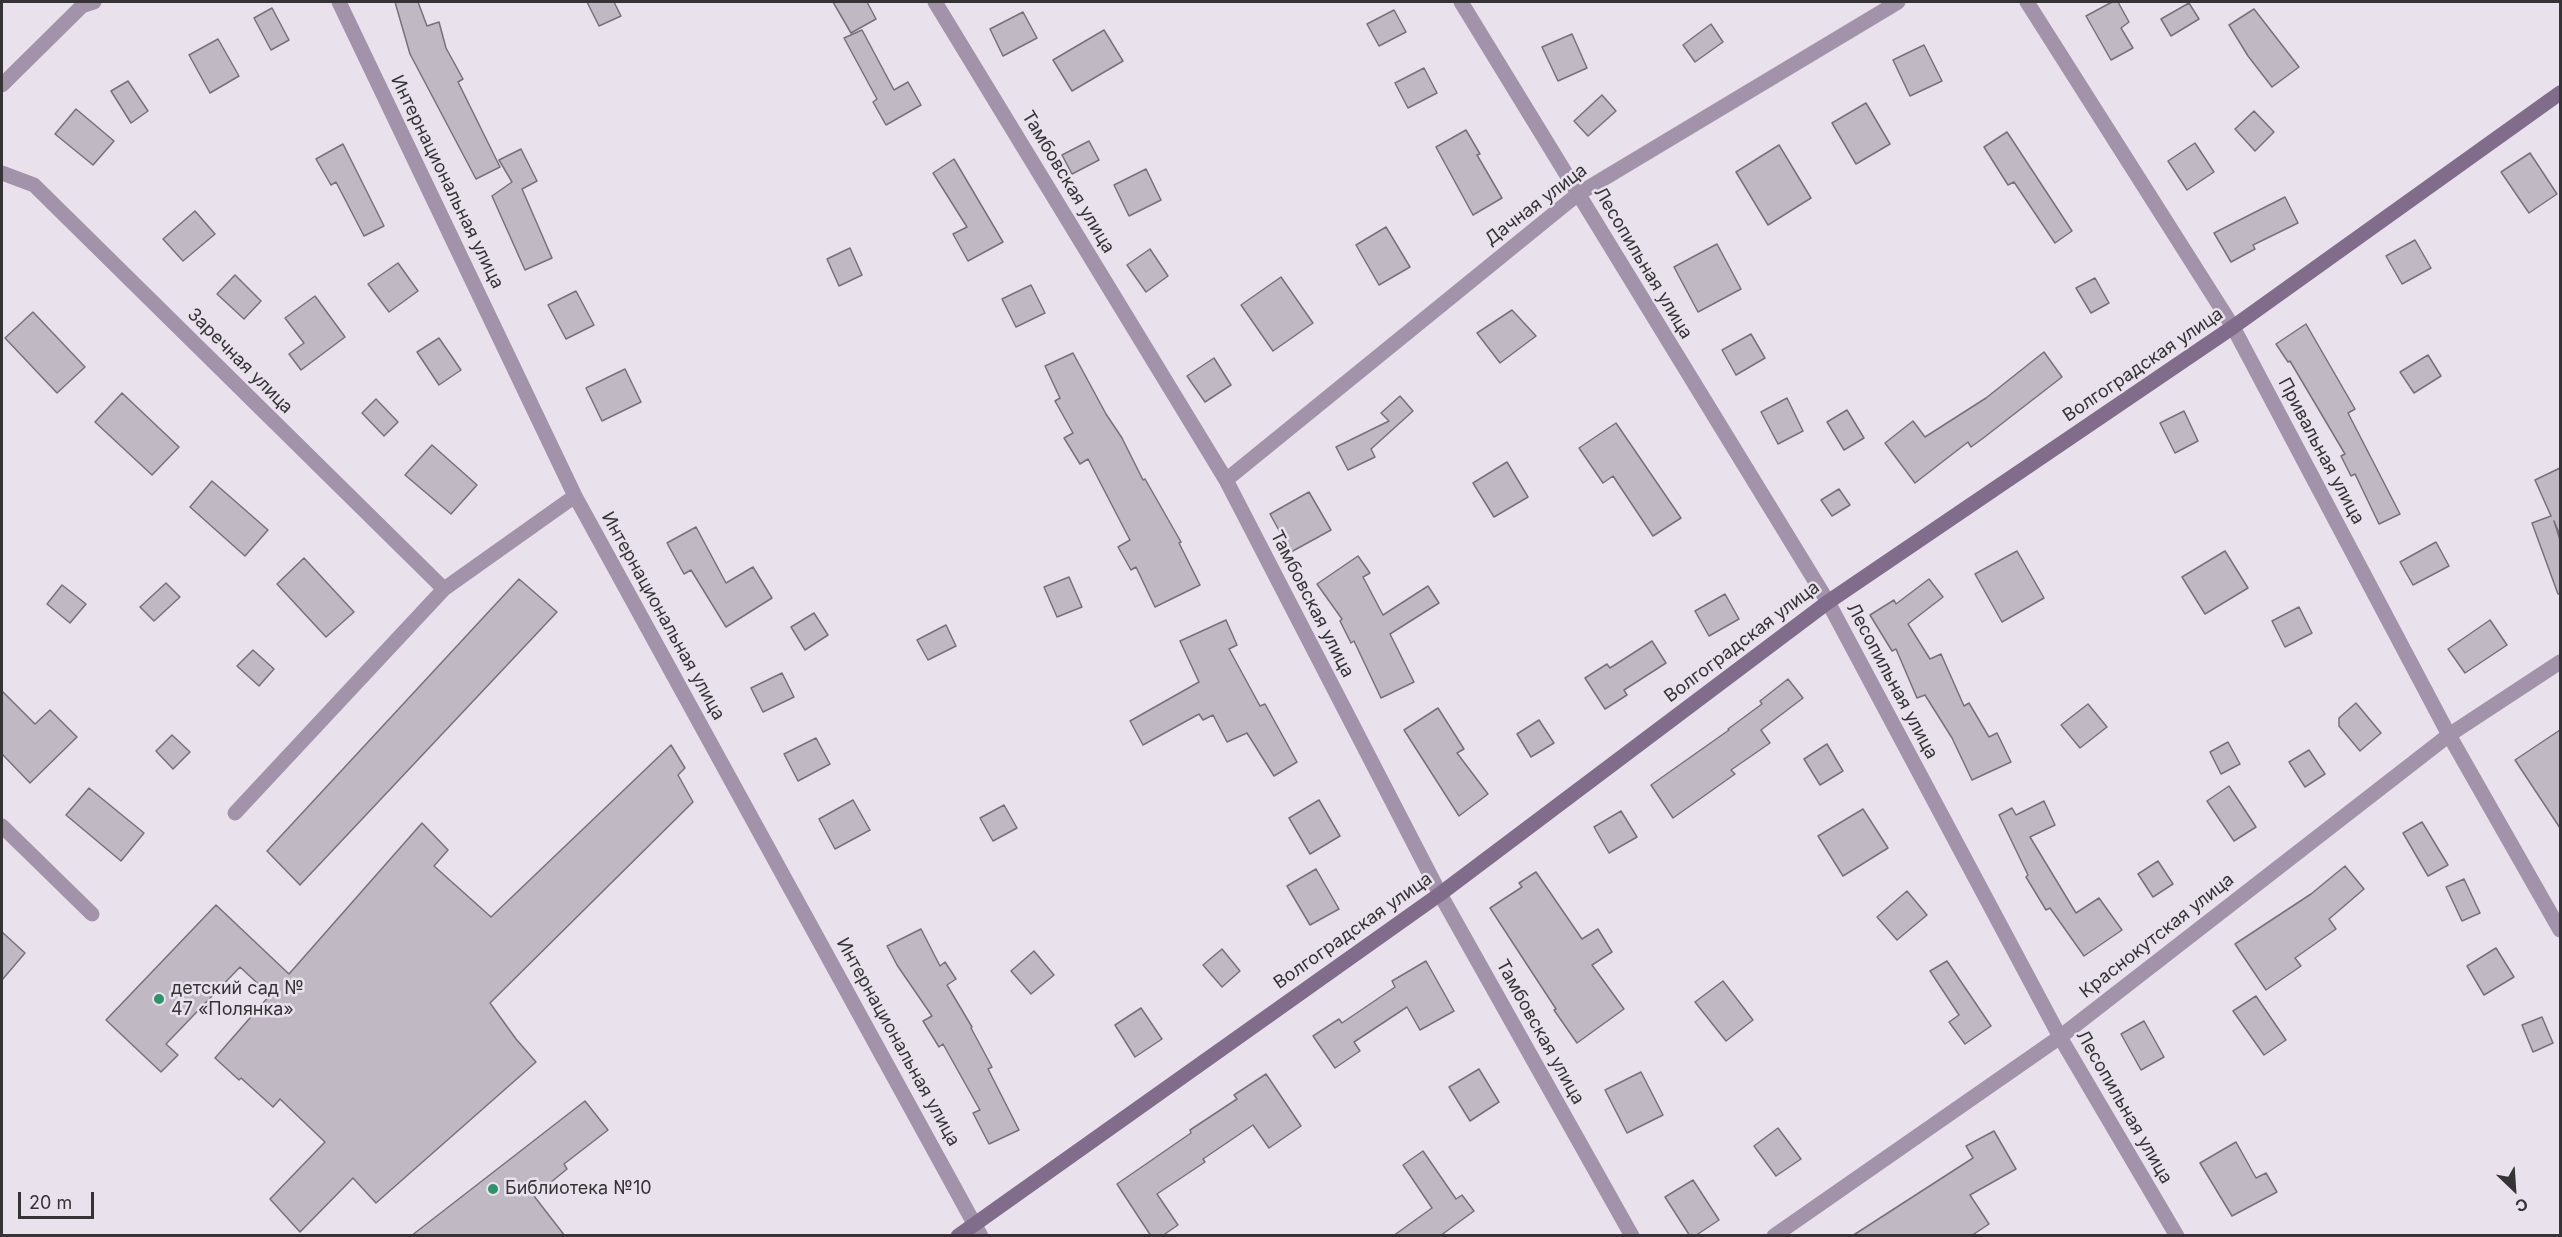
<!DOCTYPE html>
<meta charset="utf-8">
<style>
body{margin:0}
#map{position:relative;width:2562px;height:1237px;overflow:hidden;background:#e9e2ed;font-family:Inter,sans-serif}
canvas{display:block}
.frame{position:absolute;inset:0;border:3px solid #363337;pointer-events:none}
.north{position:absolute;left:2484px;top:1159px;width:60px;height:60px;-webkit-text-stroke:4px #e9e2ed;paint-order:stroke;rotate:155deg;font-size:16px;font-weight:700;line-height:24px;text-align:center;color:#363337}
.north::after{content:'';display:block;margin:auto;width:21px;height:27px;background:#363337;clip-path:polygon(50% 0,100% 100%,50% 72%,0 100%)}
.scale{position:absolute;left:18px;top:1192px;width:76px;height:27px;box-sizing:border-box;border:3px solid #363337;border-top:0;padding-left:8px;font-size:18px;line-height:21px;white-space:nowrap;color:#363337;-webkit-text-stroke:4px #e9e2ed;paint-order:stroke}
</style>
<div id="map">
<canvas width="2562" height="1237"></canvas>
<div class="frame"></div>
<div class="north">С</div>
<div class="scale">20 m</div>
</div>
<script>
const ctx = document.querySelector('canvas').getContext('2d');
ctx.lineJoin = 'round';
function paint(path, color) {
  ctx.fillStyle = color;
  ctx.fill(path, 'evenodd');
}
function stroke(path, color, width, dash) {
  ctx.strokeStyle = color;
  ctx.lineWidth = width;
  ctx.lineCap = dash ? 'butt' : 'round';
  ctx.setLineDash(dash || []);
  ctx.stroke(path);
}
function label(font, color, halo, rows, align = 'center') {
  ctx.font = font + ' Inter,sans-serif';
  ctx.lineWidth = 5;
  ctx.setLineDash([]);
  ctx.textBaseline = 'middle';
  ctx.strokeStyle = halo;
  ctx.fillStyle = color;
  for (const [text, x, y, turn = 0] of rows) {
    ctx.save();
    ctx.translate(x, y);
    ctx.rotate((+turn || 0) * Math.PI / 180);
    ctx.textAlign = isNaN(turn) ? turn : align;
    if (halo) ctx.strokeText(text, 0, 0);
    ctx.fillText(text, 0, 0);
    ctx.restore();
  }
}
const building = new Path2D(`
 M395,2H418L427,26L439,22L446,48L463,79L458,82L500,167L476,179L410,54Z
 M587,2H614L621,16L599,26Z
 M833,2H867L876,19L851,33Z
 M2112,2H2118L2129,22L2121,28L2133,48L2111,60L2086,16Z
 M2189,3L2199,19L2171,36L2161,19Z
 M272,8L289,40L271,50L254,18Z
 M2254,9L2299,67L2272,87L2248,56L2229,25Z
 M1394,10L1406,32L1379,46L1367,24Z
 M1023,12L1037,38L1003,56L990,29Z
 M1711,24L1723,42L1695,62L1683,45Z
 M862,30L894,90L908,82L921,105L886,125L873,102L877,99L844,38Z
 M1104,30L1123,61L1072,91L1053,60Z
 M1572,34L1587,68L1558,81L1542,47Z
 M218,39L239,76L210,93L189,55Z
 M1924,45L1942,81L1910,96L1893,60Z
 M1424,68L1437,93L1408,108L1395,83Z
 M128,81L148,111L131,123L111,91Z
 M1602,95L1616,111L1588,136L1574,121Z
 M1866,103L1890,144L1856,164L1832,123Z
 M76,109L114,141L93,165L55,134Z
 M2254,111L2274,132L2255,151L2235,129Z
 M1466,130L1480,154L1477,155L1502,198L1473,215L1436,147Z
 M2007,132L2072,231L2055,243L2014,182L2008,185L1984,147Z
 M1089,141L1099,160L1072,174L1062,155Z
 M2195,143L2214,172L2187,190L2168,161Z
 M343,144L384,226L364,236L336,182L331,185L316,159Z
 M1779,145L1811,198L1768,225L1736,172Z
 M521,149L537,181L522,189L552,258L525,270L492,196L512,182L499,160Z
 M2530,153L2557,194L2529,213L2501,172Z
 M954,159L1003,242L968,261L953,234L967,227L933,173Z
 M1146,169L1161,200L1129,216L1114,185Z
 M2285,197L2298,223L2253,245L2255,249L2231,262L2214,233Z
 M195,211L215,234L183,261L163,239Z
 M1386,227L1410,267L1379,285L1356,245Z
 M2415,240L2431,268L2402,284L2386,256Z
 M1717,244L1741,289L1698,312L1674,267Z
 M850,248L862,275L839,286L827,259Z
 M1150,249L1168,276L1146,292L1127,265Z
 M398,263L418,291L389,312L368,284Z
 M235,275L261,301L244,319L217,294Z
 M1281,277L1313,323L1273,351L1241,305Z
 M2095,278L2109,303L2091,313L2076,288Z
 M1031,285L1045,313L1016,327L1002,299Z
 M576,291L594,325L566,339L548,305Z
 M315,296L345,337L301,370L289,354L304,343L285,318Z
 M1512,310L1536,336L1500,363L1477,333Z
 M33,312L85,367L57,393L5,338Z
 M2306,324L2355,409L2348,413L2400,514L2379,524L2355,474L2351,476L2341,456L2345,454L2290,361L2288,362L2276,344Z
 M1751,334L1765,358L1736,375L1722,350Z
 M439,338L461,370L439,385L417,352Z
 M2044,352L2062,377L1982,439L1971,447L1968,442L1915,483L1885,443L1913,421L1925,437L1986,398Z
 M1073,353L1106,414L1122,438L1143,480L1145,479L1181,542L1179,543L1200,585L1155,607L1136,567L1131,570L1118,547L1130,540L1088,459L1080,464L1064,438L1073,433L1055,401L1060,398L1045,366Z
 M2428,355L2441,376L2414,393L2400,372Z
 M1214,358L1231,385L1205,402L1187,376Z
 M625,369L641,402L602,421L586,388Z
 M122,393L179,447L152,475L95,422Z
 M1400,396L1413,411L1371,449L1375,457L1348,470L1336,447L1389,421L1381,413Z
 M1787,398L1803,431L1778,444L1761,412Z
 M376,399L398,422L384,436L362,413Z
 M1847,410L1864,438L1844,450L1827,422Z
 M2184,411L2198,441L2175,453L2160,423Z
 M1616,423L1681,518L1653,536L1613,476L1603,483L1579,448Z
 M432,445L477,485L451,514L405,475Z
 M1507,462L1528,497L1494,517L1473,483Z
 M2560,468V535L2554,521L2560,540V594H2558L2532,523L2551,516L2535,480Z
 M212,481L268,530L245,556L190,507Z
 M1839,489L1850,505L1832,516L1821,500Z
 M1309,492L1331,530L1291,552L1270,514Z
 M696,527L726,583L753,567L772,598L726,627L691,570L684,574L667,543Z
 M2436,542L2449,566L2413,585L2400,562Z
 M2017,551L2044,598L2002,622L1975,574Z
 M2225,551L2248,588L2205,614L2182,577Z
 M1358,556L1370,573L1363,577L1383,615L1428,586L1439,603L1390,634L1414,682L1381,698L1354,641L1351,643L1340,621L1342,619L1317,584Z
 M304,558L354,612L326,637L277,584Z
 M1069,577L1082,607L1057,617L1044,587Z
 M519,579L557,612L300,885L267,851Z
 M1929,579L1943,597L1908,624L1930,659L1941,654L1964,706L1969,703L1989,737L1997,733L2011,762L1972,780L1952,738L1925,695L1917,698L1896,649L1892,651L1870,615L1894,600L1896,604Z
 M166,583L180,597L154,621L140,607Z
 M62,585L86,604L70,623L47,604Z
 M1725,594L1739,619L1709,636L1695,611Z
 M2299,607L2312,633L2285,647L2272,621Z
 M814,613L828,635L805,650L791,627Z
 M1226,620L1237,645L1229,649L1260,706L1265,704L1297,762L1274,776L1247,733L1227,742L1213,715L1203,720L1199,714L1143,745L1130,721L1199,682L1180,641Z
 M2490,620L2507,645L2465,673L2448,649Z
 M946,625L956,646L928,660L917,640Z
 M1652,641L1666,663L1624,690L1627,695L1605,709L1585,678L1607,664L1610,668Z
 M253,650L274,669L259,686L237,666Z
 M782,673L794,697L763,712L751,688Z
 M1788,679L1803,698L1761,730L1770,743L1731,770L1735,774L1673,818L1651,785L1729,730L1728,729L1762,704L1760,701Z
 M2,691L35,724L50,710L77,737L30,783L2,754Z
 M2356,703L2381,733L2360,751L2339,726V718Z
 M2088,704L2107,727L2080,748L2061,725Z
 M1438,708L1464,749L1457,753L1488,794L1459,816L1404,730Z
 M1539,720L1554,743L1531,757L1517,734Z
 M2560,730V828L2515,760Z
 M172,735L190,752L173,769L156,751Z
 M816,738L830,764L798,781L784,754Z
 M2228,742L2240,764L2221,774L2210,752Z
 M1827,744L1843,771L1820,785L1804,759Z
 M671,745L685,768L678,775L693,802L490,1003L516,1039L536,1062L376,1203L353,1178L300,1232L270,1199L325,1142L280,1099L273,1107L241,1078L239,1080L215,1058L270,995L240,967L166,1044L178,1055L161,1072L106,1020L216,905L289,974L422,823L448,850L434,866L491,917Z
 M2309,750L2325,774L2305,787L2289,762Z
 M2229,786L2256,827L2234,841L2207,801Z
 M89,788L144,833L121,861L66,815Z
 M853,800L870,830L835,849L819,819Z
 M1319,800L1340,836L1310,854L1289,818Z
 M2044,801L2055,825L2030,837L2076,913L2099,898L2122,930L2084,956L2050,908L2046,910L2026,877L2028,875L1999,815L2012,808L2016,815Z
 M1004,805L1017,828L993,841L980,818Z
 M1863,809L1888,848L1843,876L1818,836Z
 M1621,811L1637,837L1609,853L1594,827Z
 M2422,822L2448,865L2428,876L2403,833Z
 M2158,861L2173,884L2153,897L2138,874Z
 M2345,866L2364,889L2329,919L2336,929L2295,958L2301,966L2266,990L2235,944L2311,894Z
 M1316,869L1339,909L1310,925L1287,886Z
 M1536,872L1582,939L1598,929L1612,952L1592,965L1624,1009L1577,1043L1554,1010L1556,1009L1490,908L1522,887L1519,883Z
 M2464,879L2480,913L2462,921L2446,887Z
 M1907,891L1927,915L1897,940L1877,917Z
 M921,929L940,966L945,962L956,979L947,985L972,1027L971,1028L992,1067L988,1069L1019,1130L989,1144L973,1113L980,1110L943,1044L939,1047L923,1021L932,1016L897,965L887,946Z
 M2,932L25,953L2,980Z
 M2496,948L2514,977L2484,995L2467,966Z
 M1222,949L1240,971L1222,987L1203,965Z
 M1034,951L1054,975L1031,994L1011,971Z
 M1426,961L1454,1011L1420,1030L1407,1007L1354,1042L1360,1051L1335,1068L1313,1036L1339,1019L1342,1023L1395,987L1392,981Z
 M1947,961L1991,1026L1965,1044L1949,1022L1959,1015L1930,971Z
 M1723,981L1753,1020L1726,1041L1695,1002Z
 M2256,996L2286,1040L2264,1055L2233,1011Z
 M1141,1008L1162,1039L1135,1057L1115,1025Z
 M2542,1017L2553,1043L2533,1052L2522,1025Z
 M2144,1021L2164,1057L2141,1070L2121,1034Z
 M1479,1069L1499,1102L1470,1121L1449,1087Z
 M1641,1072L1663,1115L1627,1133L1605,1090Z
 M1266,1074L1301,1126L1269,1148L1253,1125L1203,1159L1205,1162L1157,1194L1178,1225L1162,1236H1151L1117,1184L1191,1133L1190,1130L1237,1099L1234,1095Z
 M585,1101L608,1130L564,1164L567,1169L534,1196L565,1236H411Z
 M1778,1128L1801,1159L1776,1176L1754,1146Z
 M1994,1131L2016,1169L1970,1195L1989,1224L1971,1236H1852L1973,1158L1966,1146Z
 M2236,1142L2256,1178L2266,1173L2277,1192L2232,1216L2200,1163Z
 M1423,1151L1456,1199L1462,1195L1474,1211L1440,1236H1393L1432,1208L1403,1165Z
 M1693,1180L1719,1220L1695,1236H1690L1665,1197Z`);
const street = new Path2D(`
 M339,2L575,496L981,1236
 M935,2L1226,480L1440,894L1632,1236
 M1461,2L1828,602L2060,1037L2177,1236
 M2027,2L2233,327L2449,735L2560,930
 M2,85L82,6L94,2
 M2,173L34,185L444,589
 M1226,480L1578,194L1898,2
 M235,813L444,589L575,496
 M2,826L92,914
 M1774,1236L2060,1037L2449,735L2560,662`);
const secondary = new Path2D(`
 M958,1236L1440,894L1828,602L2233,327L2560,93`);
const markers = [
 [159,999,6,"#2f926d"],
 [493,1189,6,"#2f926d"]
];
const streetNames = [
 ["Интернациональная улица",447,182,64],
 ["Тамбовская улица",1068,182,59],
 ["Дачная улица",1536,205,-37],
 ["Лесопильная улица",1643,263,59],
 ["Заречная улица",240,361,45],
 ["Волгоградская улица",2143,365,-34],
 ["Привальная улица",2321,451,62],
 ["Тамбовская улица",1312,604,63],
 ["Интернациональная улица",663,616,61],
 ["Волгоградская улица",1742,642,-37],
 ["Лесопильная улица",1892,681,62],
 ["Волгоградская улица",1353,931,-35],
 ["Краснокутская улица",2157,936,-38],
 ["Тамбовская улица",1540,1032,61],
 ["Интернациональная улица",898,1042,61],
 ["Лесопильная улица",2124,1107,60]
];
const poiNames = [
 ["детский сад №",171,989],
 ["47 «Полянка»",171,1010],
 ["Библиотека №10",505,1189]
];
paint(building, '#c0b9c4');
stroke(building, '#77717b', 1.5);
stroke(street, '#a293aa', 15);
stroke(secondary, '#826c8c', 15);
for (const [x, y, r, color] of markers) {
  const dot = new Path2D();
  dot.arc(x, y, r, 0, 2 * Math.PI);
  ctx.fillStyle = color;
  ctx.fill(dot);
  stroke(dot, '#e9e2ed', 2);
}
label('18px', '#363337', '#e9e2ed', streetNames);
label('18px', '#363337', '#e9e2ed', poiNames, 'left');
</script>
